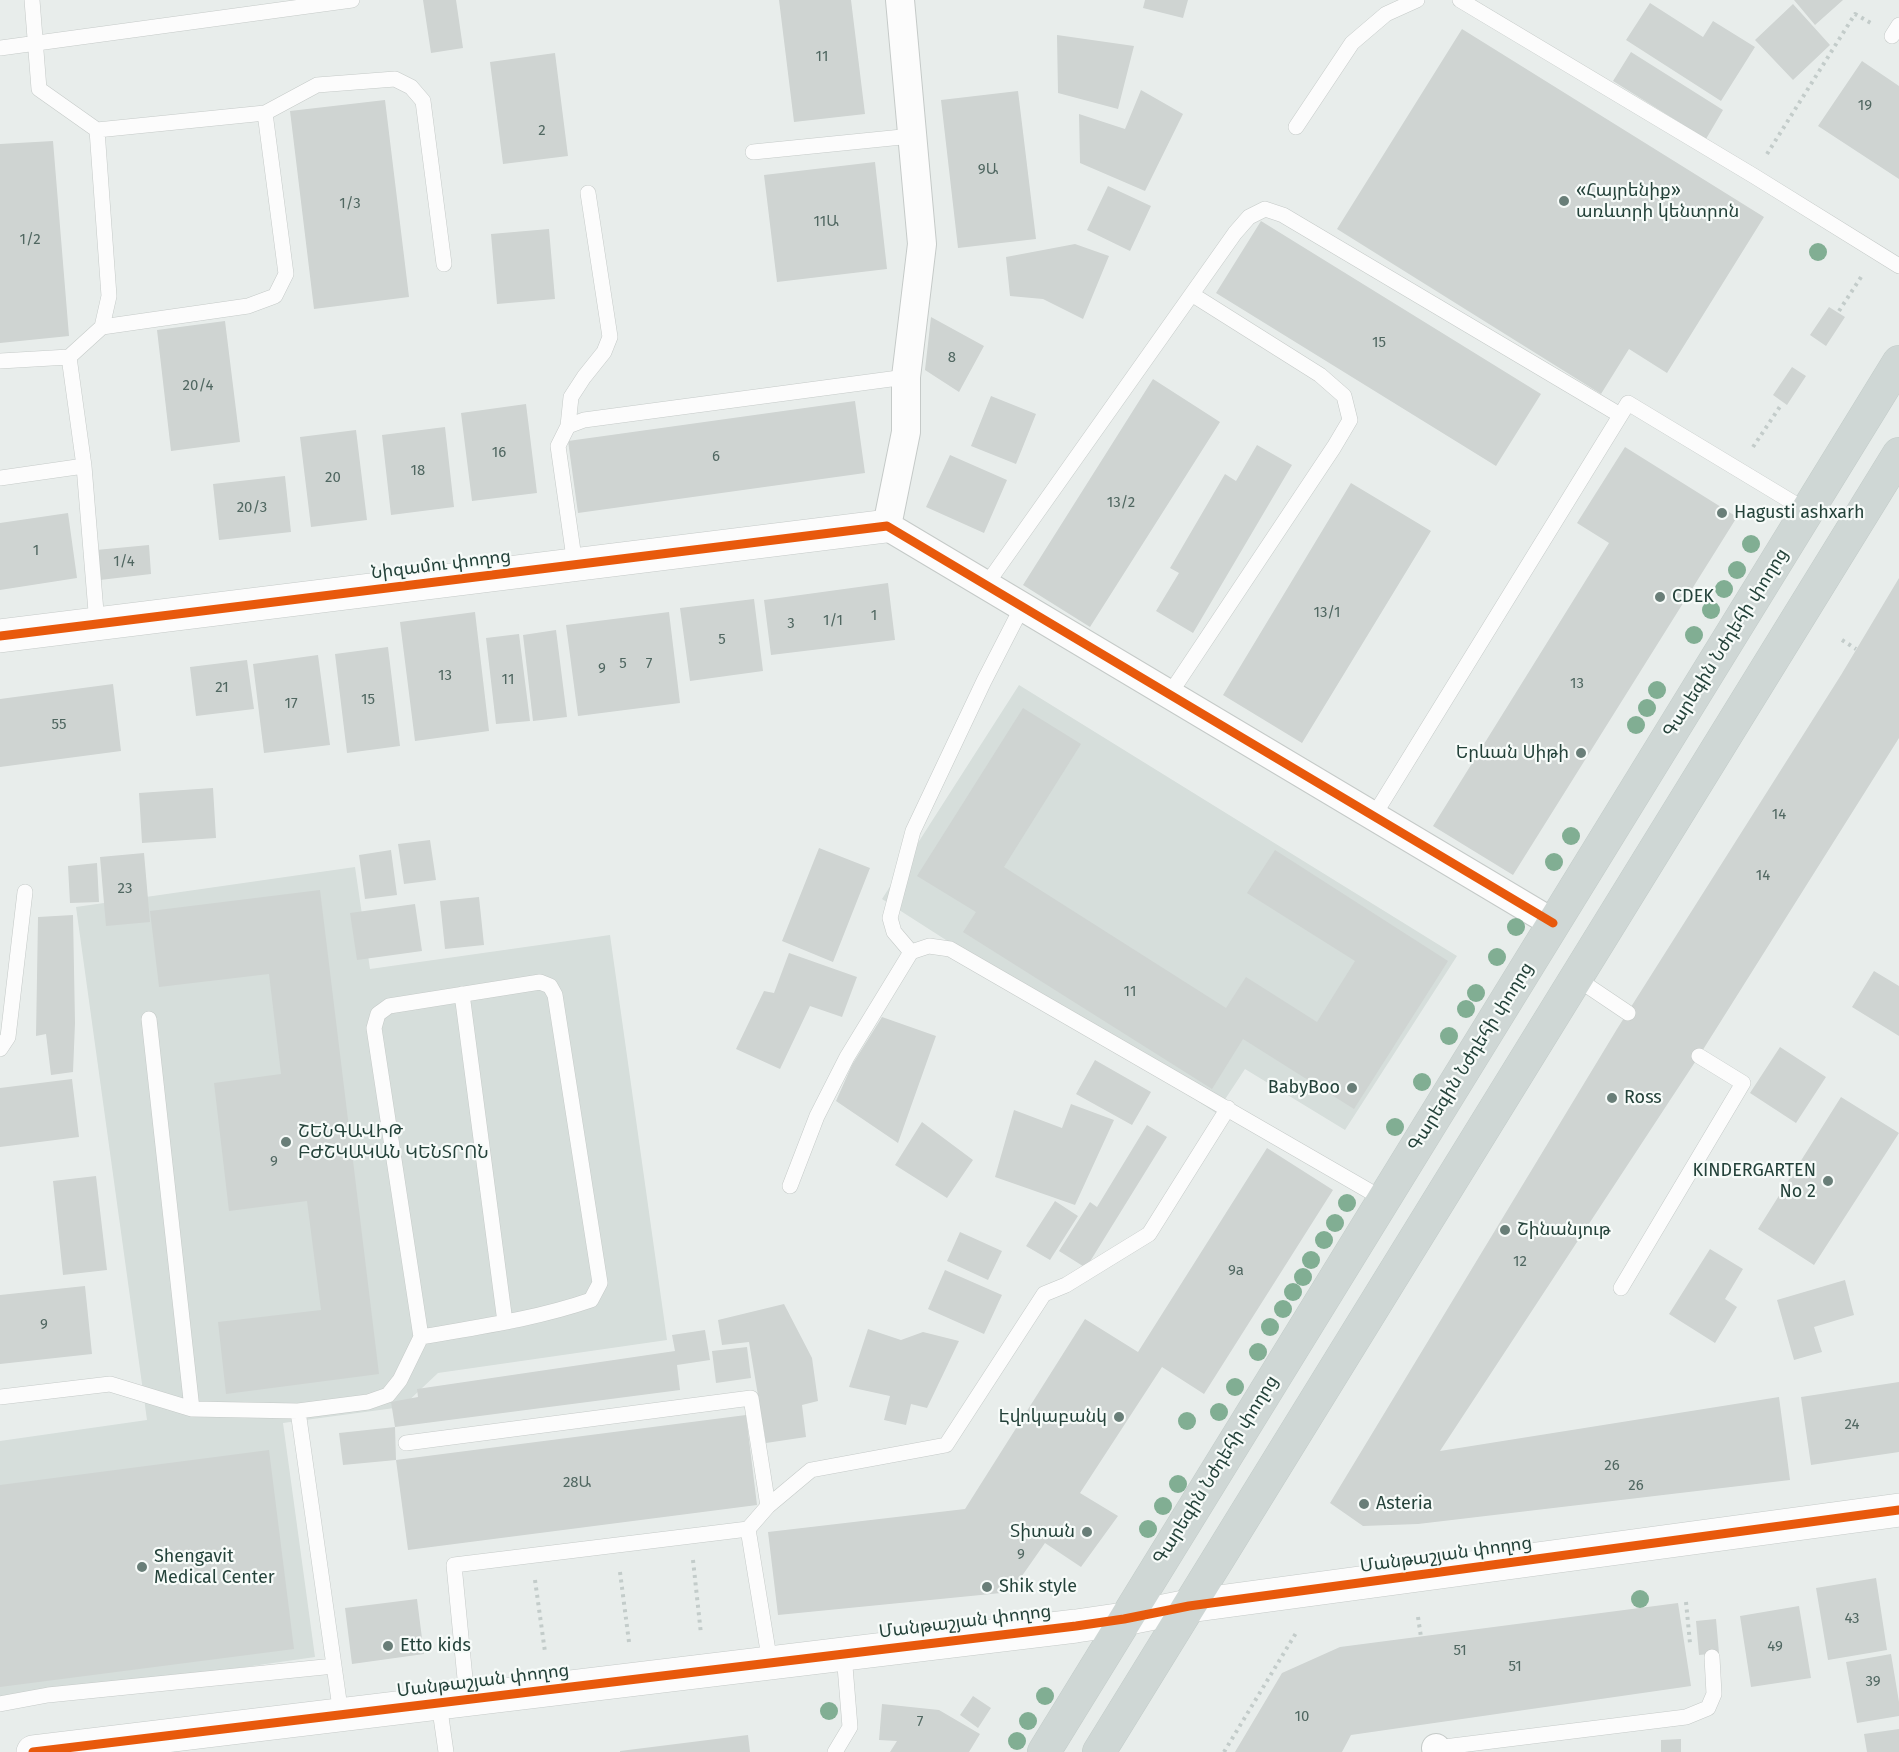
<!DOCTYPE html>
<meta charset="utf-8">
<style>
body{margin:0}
canvas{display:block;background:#e8edeb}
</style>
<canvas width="1899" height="1752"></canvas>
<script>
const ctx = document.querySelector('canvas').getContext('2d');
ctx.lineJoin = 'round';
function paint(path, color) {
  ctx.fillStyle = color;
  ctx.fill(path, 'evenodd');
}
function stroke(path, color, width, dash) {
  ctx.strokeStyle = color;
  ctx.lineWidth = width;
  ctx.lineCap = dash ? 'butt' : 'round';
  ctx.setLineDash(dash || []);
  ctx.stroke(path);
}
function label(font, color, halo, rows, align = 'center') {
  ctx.font = font + ' "Fira Sans","Noto Sans Armenian",sans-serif';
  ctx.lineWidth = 4.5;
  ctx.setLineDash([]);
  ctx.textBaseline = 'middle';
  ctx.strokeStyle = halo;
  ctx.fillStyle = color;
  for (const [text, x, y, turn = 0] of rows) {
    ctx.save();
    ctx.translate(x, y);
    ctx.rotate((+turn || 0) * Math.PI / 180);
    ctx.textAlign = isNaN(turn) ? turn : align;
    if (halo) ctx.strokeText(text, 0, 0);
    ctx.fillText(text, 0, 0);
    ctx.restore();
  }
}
const built = new Path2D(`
 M1019,685L1457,956L1345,1130L1245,1069L1216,1113L882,899Z
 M355,867L370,969L610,935L667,1340L438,1373L402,1407L283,1423L315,1657L0,1702V1441L147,1420L76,907Z`);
const building = new Path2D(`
 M423,0H456L463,48L431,53Z
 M779,0H851L865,114L794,122Z
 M1145,0H1188L1183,18L1143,8Z
 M1794,0H1843L1815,25Z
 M1650,3L1703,37L1713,21L1755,47L1721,101L1626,40Z
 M1793,4L1830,45L1793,80L1755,40Z
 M1462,29L1764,217L1667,373L1629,349L1601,394L1337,229Z
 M1057,35L1134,46L1118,109L1058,93Z
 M1631,52L1723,110L1706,139L1613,81Z
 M555,53L568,156L503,164L490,62Z
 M1862,61L1899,86V179L1818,126Z
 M1141,90L1183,114L1145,191L1080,163L1079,114L1125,129Z
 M1018,91L1036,239L958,248L941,100Z
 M385,100L409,297L314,309L290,111Z
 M53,141L69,336L0,343V144Z
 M875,162L887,269L777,282L764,175Z
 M1108,186L1151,206L1130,251L1087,230Z
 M1261,221L1541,394L1496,466L1216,293Z
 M549,229L555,299L497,304L491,234Z
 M1075,244L1109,256L1083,319L1043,299L1010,296L1006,257Z
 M1829,307L1845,317L1826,346L1810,335Z
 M931,317L984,346L959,392L925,370Z
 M225,321L240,442L171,451L157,330Z
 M1792,367L1806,376L1787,405L1773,395Z
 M1153,379L1220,422L1090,627L1023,585Z
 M991,396L1036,414L1016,464L971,446Z
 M855,401L865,473L578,513L568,441Z
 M526,404L537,493L472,501L461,413Z
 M445,427L454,507L391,515L382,435Z
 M356,430L367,520L311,527L300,437Z
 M1257,445L1292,465L1193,633L1156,611L1179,573L1170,568L1225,474L1236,481Z
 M1625,447L1737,517L1513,875L1433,826L1609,543L1577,523Z
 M950,455L1007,480L984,533L926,507Z
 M285,476L291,532L219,540L213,484Z
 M1351,483L1431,531L1302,743L1223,695Z
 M68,513L77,578L0,590V523Z
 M149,545L151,574L100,580L96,550Z
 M1899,578V738L1699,1056L1440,1451L1779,1397L1790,1480L1418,1524L1363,1526L1330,1503L1617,1029L1841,675Z
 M888,583L895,640L771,655L764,600Z
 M754,599L763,671L690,681L680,608Z
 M475,612L489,731L415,741L400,622Z
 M669,612L680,703L578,716L566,625Z
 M556,630L567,717L533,721L523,635Z
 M519,634L530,721L496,724L486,638Z
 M388,647L400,746L347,753L335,654Z
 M318,655L330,745L264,753L253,664Z
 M247,660L254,709L196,716L190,667Z
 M113,684L121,751L0,767V699Z
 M1023,708L1081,744L1004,867L1226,1008L1246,977L1317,1022L1355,961L1247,893L1275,850L1448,961L1354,1109L1243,1039L1212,1089L963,932L976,912L917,876Z
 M213,788L216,838L142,843L139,793Z
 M430,840L436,880L404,884L398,844Z
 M819,848L870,868L833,962L782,941Z
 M391,850L397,895L365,899L359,855Z
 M144,853L150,922L106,926L100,857Z
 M97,863L99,902L70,903L68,866Z
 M320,890L379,1374L226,1394L218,1322L321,1310L307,1201L229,1211L214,1083L281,1074L269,974L159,987L150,911Z
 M479,897L484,945L445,949L440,901Z
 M415,904L422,951L357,960L350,913Z
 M73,915L75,1023L73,1072L51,1075L46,1034L36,1036L38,917Z
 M789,953L857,977L842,1017L810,1006L780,1069L736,1049L764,991L774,993Z
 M1874,971L1899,986V1036L1852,1007Z
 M882,1017L936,1036L898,1143L836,1101L852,1065Z
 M1780,1047L1826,1077L1796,1123L1750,1093Z
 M1095,1060L1151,1092L1132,1125L1076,1094Z
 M72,1079L79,1137L0,1147V1088Z
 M1841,1097L1899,1133L1814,1265L1758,1229Z
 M1071,1104L1114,1120L1075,1205L995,1177L1014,1110L1062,1128Z
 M922,1122L973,1160L947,1198L895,1165Z
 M1147,1125L1167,1137L1086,1268L1059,1251L1090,1202L1097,1207Z
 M1267,1148L1333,1190L1204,1394L1162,1367L1080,1493L1118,1516L1081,1567L1045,1543L1017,1583L1001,1593L778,1615L768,1532L965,1509L1085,1319L1138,1352Z
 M96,1176L107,1270L63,1275L53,1181Z
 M1055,1201L1078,1216L1050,1260L1026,1246Z
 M960,1232L1002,1251L988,1280L947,1261Z
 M1710,1249L1743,1269L1725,1299L1737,1307L1715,1343L1669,1314Z
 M945,1270L1002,1295L984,1334L928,1309Z
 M1845,1280L1854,1315L1814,1327L1822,1352L1794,1360L1777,1300Z
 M85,1286L92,1354L0,1364V1295Z
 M784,1304L812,1358L818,1401L802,1405L806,1437L766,1443L749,1342L722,1345L718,1320Z
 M868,1329L901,1340L923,1332L959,1341L927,1408L911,1404L906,1425L884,1420L890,1396L849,1387Z
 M705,1330L710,1360L677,1365L680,1390L395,1427L391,1402L418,1397L417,1389L675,1351L672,1335Z
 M747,1347L751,1378L716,1383L712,1351Z
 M1899,1382V1452L1811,1465L1801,1397Z
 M746,1415L757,1505L408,1550L396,1460Z
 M395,1427L396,1460L343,1465L339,1433Z
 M269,1450L294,1649L0,1687V1485Z
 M1876,1578L1887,1650L1828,1660L1816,1588Z
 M417,1599L424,1654L352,1664L345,1608Z
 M1678,1603L1691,1686L1351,1735L1342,1752H1235L1282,1673L1340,1647Z
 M1799,1606L1811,1678L1751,1687L1740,1616Z
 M1716,1619L1719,1653L1699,1655L1696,1621Z
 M1891,1654L1899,1702V1716L1857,1723L1846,1662Z
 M973,1696L991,1708L978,1728L960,1715Z
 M882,1704L939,1710L980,1734L969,1752H890L897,1741L879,1740Z
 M1899,1729V1752H1867L1864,1734Z
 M748,1735L750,1752H620V1751Z
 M1681,1739V1752H1661V1740Z`);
const path = new Path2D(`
 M1767,154L1855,14L1871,23
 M1839,311L1863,274
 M1753,447L1781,405
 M1842,640L1856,649
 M693,1560L701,1634
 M620,1572L629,1642
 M535,1580L545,1652
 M1686,1602L1690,1643
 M1418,1617L1421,1637
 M1224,1752L1296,1633`);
const service = new Path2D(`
 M1460,0L1754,176L1899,266
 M1892,36L1899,25
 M0,48L352,0
 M1296,127L1352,43L1386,14L1417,0
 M97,130L265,113L317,85L395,79L411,87L423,101L444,264
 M753,152L912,136
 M102,327L248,306L275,296L286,274L265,113
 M69,357L84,466L97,624
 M0,361L69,357L102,327L109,296L97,130L39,89L32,0
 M568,426L571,397L584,377L604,352L610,337L588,193
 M0,478L84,466
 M575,565L558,446L568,426L584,420L906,377
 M986,585L1235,233L1249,217L1265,209L1283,215L1620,415
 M1169,695L1334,447L1350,420L1344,396L1320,375L1193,295
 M1373,817L1628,403L1807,511
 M911,952L894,932L890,918L913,831L984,681L1022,607
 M1576,978L1628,1013
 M462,994L505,1322
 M0,1049L8,1037L25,892
 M790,1186L817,1116L847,1057L911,952L929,946L950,949L1383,1199
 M1621,1288L1743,1083L1699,1056
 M0,1397L110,1384L192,1409L149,1019
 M192,1409L298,1411L368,1402L388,1395L400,1380L421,1337L374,1028L378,1014L389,1006L540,982L550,986L555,995L600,1283L591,1300C536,1319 478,1327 421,1337
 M298,1411L341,1715
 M406,1443L751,1398L768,1506
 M748,1529L770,1663
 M467,1699L454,1565L748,1529L768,1506L811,1470L946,1445L1044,1294L1066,1285L1149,1234L1228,1108
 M439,1703L446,1752
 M0,1704L48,1695L334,1666
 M1436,1748L1686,1717L1708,1708L1714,1694L1712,1657
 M835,1752L850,1727L844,1654`);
const minor = new Path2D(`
 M900,0L922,244L906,377V432L887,526L1553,923
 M1436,1748L1437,1752`);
const tertiary = new Path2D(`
 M0,636L887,526
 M33,1752L1076,1626L1124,1619L1189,1606L1899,1510`);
const primary = new Path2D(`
 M1044,1752L1899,362
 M1099,1752L1899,454`);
const cycleway = new Path2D(`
 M0,636L887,526L1553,923
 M33,1752L1076,1626L1124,1619L1189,1606L1899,1510`);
const trees = [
 [1818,252],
 [1751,544],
 [1737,570],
 [1724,589],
 [1711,610],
 [1694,635],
 [1657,690],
 [1647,708],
 [1636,725],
 [1571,836],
 [1554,862],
 [1516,927],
 [1497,957],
 [1476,993],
 [1466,1009],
 [1449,1036],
 [1422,1082],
 [1395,1127],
 [1347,1203],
 [1335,1223],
 [1324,1240],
 [1311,1260],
 [1303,1277],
 [1293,1292],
 [1283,1309],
 [1270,1327],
 [1258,1352],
 [1235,1387],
 [1219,1412],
 [1187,1421],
 [1178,1484],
 [1163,1506],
 [1148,1529],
 [1640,1599],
 [1045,1696],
 [829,1711],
 [1028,1721],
 [1017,1741]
];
const markers = [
 [1564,201,6,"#697e78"],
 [1722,513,6,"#697e78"],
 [1660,597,6,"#697e78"],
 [1581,753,6,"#697e78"],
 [1352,1088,6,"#697e78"],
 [1612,1098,6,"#697e78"],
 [286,1142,6,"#697e78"],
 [1828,1181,6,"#697e78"],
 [1505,1230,6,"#697e78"],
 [1119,1417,6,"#697e78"],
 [1364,1504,6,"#697e78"],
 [1087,1532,6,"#697e78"],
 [142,1567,6,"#697e78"],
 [987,1587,6,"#697e78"],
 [388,1646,6,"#697e78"]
];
const numberNames = [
 ["11",822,57],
 ["19",1865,106],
 ["2",542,131],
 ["9Ա",988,170],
 ["1/3",350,204],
 ["11Ա",826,222],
 ["1/2",30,240],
 ["15",1379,343],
 ["8",952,358],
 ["20/4",198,386],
 ["16",499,453],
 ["6",716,457],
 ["18",418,471],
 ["20",333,478],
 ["13/2",1121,503],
 ["20/3",252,508],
 ["1",36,551],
 ["1/4",124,562],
 ["13/1",1327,613],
 ["1",874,616],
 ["1/1",833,621],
 ["3",791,624],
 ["5",722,640],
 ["5",623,664],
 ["7",649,664],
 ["9",602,669],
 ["13",445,676],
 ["11",508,680],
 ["13",1577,684],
 ["21",222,688],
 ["15",368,700],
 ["17",291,704],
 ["55",59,725],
 ["14",1779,815],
 ["14",1763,876],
 ["23",125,889],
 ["11",1130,992],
 ["9",274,1162],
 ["12",1520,1262],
 ["9a",1236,1271],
 ["9",44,1325],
 ["24",1852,1425],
 ["26",1612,1466],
 ["28Ա",577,1483],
 ["26",1636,1486],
 ["9",1021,1555],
 ["43",1852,1619],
 ["49",1775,1647],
 ["51",1460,1651],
 ["51",1515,1667],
 ["39",1873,1682],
 ["10",1302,1717],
 ["7",920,1722]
];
const poiNames = [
 ["«Հայրենիք»",1576,191],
 ["առևտրի կենտրոն",1576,212],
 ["Hagusti ashxarh",1734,513],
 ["CDEK",1672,597],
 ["Երևան Սիթի",1569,753,"right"],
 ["BabyBoo",1340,1088,"right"],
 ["Ross",1624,1098],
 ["ՇԵՆԳԱՎԻԹ",298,1132],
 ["ԲԺՇԿԱԿԱՆ ԿԵՆՏՐՈՆ",298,1153],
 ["KINDERGARTEN",1816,1171,"right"],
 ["No 2",1816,1192,"right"],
 ["Շինանյութ",1517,1230],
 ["Էվոկաբանկ",1107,1417,"right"],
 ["Asteria",1376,1504],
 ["Տիտան",1075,1532,"right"],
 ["Shengavit",154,1557],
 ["Medical Center",154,1578],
 ["Shik style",999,1587],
 ["Etto kids",400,1646]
];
const streetNames = [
 ["Նիզամու փողոց",441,565,-7],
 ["Գարեգին Նժդեհի փողոց",1726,643,-58],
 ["Գարեգին Նժդեհի փողոց",1471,1057,-58],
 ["Գարեգին Նժդեհի փողոց",1216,1470,-58],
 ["Մանթաշյան փողոց",1446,1555,-8],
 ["Մանթաշյան փողոց",965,1622,-7],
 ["Մանթաշյան փողոց",483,1681,-7]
];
paint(built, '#d6dedb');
paint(building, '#cfd4d2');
stroke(service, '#c5cac8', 16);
stroke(minor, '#c5cac8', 30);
stroke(tertiary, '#c5cac8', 34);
stroke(primary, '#c3ccc9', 34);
stroke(path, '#c3ccca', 4, [3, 4.5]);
stroke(service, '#fcfcfc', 15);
stroke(minor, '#fcfcfc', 28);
stroke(tertiary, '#fcfcfc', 33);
stroke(primary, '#cfd7d5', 33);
stroke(cycleway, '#e8590c', 9);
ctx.fillStyle = '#81ae93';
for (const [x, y] of trees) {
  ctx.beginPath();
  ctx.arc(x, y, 9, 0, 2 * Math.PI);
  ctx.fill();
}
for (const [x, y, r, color] of markers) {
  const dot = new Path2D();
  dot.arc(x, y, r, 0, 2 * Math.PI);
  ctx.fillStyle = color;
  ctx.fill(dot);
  stroke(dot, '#f7fbf9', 2);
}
label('15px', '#506761', null, numberNames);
label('18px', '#24423a', '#f7fbf9', poiNames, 'left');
label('18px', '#24423a', '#f7fbf9', streetNames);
</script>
